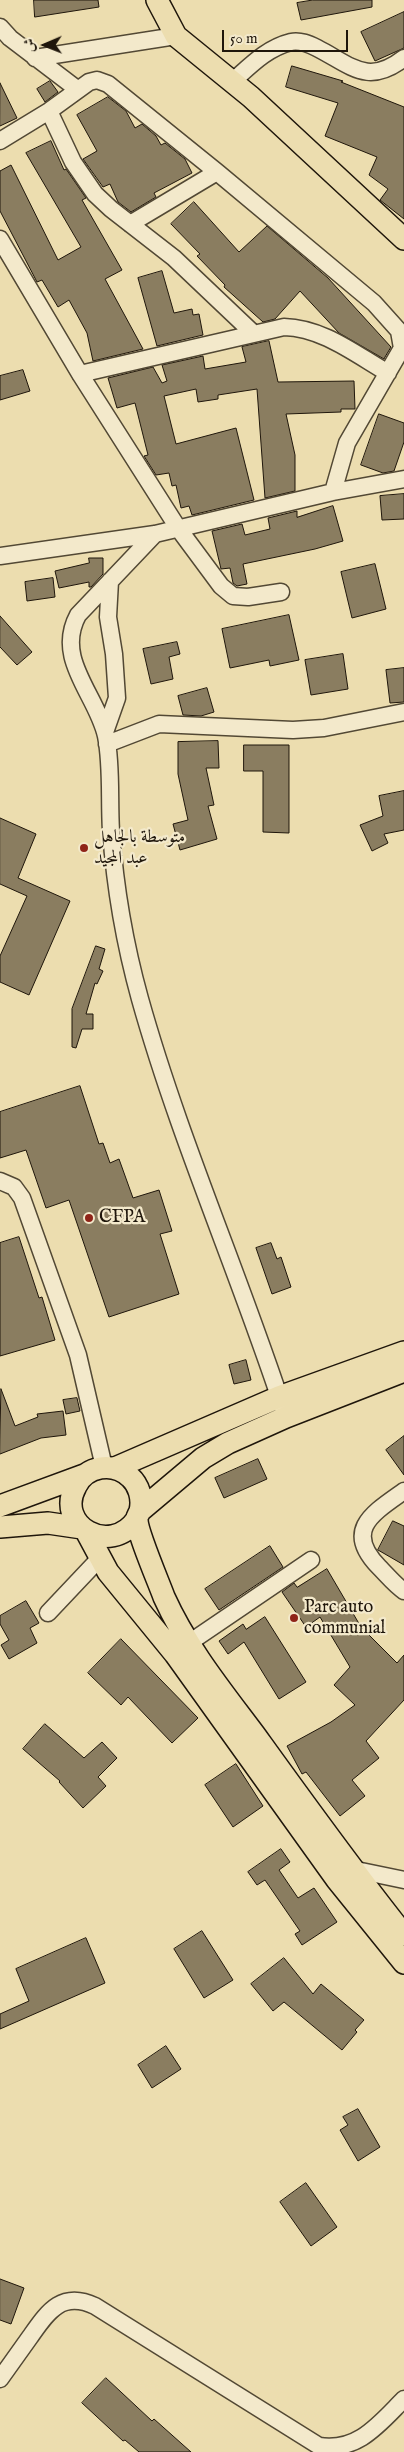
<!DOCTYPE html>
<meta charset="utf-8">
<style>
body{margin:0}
#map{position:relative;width:404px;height:2452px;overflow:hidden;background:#ecddaf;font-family:"IM FELL English",Amiri,serif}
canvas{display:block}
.north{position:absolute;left:20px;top:20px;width:50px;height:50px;-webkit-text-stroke:4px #f3e9cb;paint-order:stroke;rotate:269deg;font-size:14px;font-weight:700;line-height:20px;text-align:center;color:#1f160b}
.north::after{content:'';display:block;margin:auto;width:18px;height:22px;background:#1f160b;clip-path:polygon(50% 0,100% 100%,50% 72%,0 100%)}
.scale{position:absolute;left:222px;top:30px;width:126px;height:22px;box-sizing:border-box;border:2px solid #1f160b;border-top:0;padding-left:6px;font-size:15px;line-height:18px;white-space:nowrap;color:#1f160b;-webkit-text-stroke:4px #f3e9cb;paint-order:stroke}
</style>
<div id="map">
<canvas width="404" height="2452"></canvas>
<div class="north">ش</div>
<div class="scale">50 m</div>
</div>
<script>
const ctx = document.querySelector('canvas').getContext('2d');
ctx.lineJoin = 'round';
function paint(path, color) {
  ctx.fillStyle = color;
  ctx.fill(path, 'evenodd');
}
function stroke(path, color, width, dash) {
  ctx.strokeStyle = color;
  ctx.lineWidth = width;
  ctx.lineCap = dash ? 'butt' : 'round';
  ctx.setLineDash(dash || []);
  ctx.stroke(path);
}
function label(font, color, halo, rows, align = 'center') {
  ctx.font = font + ' "IM FELL English",Amiri,serif';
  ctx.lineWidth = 4.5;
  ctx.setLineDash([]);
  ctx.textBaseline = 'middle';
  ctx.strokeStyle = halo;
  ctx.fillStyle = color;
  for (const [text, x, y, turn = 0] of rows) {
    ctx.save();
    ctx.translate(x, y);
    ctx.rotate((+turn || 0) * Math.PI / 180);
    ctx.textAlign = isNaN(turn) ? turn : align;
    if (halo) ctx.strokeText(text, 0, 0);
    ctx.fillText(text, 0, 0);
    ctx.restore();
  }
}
const building = new Path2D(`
 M34,0H98L99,7L35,17Z
 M313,0H372V7L301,20L297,3Z
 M404,12V48L375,61L361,32Z
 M292,66L343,81L341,82L404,107V219L380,200L388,189L369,175L377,157L325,136L338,103L286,87Z
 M50,81L58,92L45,102L37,89Z
 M0,83L17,118L0,126Z
 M108,97L126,111L135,128L142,124L156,136L161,145L165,143L185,159L192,173L154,193L156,197L131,212L118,202L110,184L103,187L83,159L97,151L77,115Z
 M51,141L64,170L66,169L86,198L82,200L122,270L105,279L143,349L93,361L87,333L69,300L58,307L42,280L37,282L0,211V171L11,165L58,260L81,247L26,153Z
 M194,202L239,252L267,226L328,278L391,347L385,357L384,359L339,333L300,291L275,319L263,322L224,287L225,285L197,256L200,254L171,224Z
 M162,271L174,313L192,309L193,315L199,314L203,335L157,346L138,278Z
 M269,341L278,382L354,381L355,409H341V412L286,414L295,455V491L265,498L257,389L218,395V399L198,402L196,389L164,396L176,444L236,428L254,500L192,515L189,506L181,508L176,485L172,486L169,473L156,475L144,456L148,455L135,403L117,408L108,378L153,367L162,383L167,381L162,365L203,356L205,369L246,362L242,347Z
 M23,370L30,391L0,400V376Z
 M379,414L404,423V442L394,471L383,473L361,465Z
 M404,494V519L382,520L380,496Z
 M333,506L343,541L315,549L243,564L247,584L237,586L233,583L230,568L221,569L212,531L242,524L245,535L270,529L268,518L297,511V517Z
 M89,558H103V574L91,587H89V582L59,588L55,571L89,563Z
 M375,564L386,609L352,618L341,572Z
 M53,578L55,597L27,601L25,582Z
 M289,615L299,660L270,666L269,660L230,668L222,629Z
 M0,616L32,652L17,665L0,647Z
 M177,642L180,654L169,657L173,679L151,684L143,649Z
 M343,654L348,689L311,695L305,660Z
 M404,668V702L390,703L386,670Z
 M207,688L214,712L201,716L183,715L178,696Z
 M218,741L219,768H206L214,805L208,806L217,839L180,850L173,824L188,820L178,774V742Z
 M244,745H289V833L263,832V771H244Z
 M404,791V830L384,834L388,843L372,851L360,825L383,816L379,796Z
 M0,818L36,834L18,878L70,901L29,995L0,982V956L27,896L0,884Z
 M96,946L105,949L99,969L103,971L97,984L95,983L86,1014H93V1029H82L76,1048L72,1047V1009Z
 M80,1086L99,1144L103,1143L110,1163L119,1159L133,1198L159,1190L172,1231L160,1234L179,1294L109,1317L69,1200L46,1208L26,1150L0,1158V1112Z
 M19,1237L39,1298L42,1297L55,1340L0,1356V1243Z
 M271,1243L277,1259L281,1257L291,1287L272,1294L256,1248Z
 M246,1360L251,1380L234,1384L229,1365Z
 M1,1389L15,1426L38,1417L37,1414L63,1411L66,1435L41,1438L0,1454Z
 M77,1398L80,1411L66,1414L63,1400Z
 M404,1436V1475L386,1450Z
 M258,1459L267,1479L224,1498L215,1478Z
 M393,1521L404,1526V1565L378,1550Z
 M270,1546L283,1567L219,1610L205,1589Z
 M327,1569L361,1627L397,1663L404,1655V1700L366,1741L379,1758L352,1780L365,1796L340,1816L306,1772L302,1774L287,1746L331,1722L355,1705L334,1685L350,1667L320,1617L306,1627L282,1592L294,1583L297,1587Z
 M26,1601L39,1623L30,1628L37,1643L9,1659L1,1645L9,1640L0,1624V1616Z
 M265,1617L306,1682L279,1699L244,1642L228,1654L219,1641L243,1624L246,1629Z
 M121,1639L198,1718L172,1743L128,1697L121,1705L88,1673Z
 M45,1724L84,1758L102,1742L117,1758L98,1777L106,1786L83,1808L59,1782L60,1781L23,1749Z
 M236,1764L263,1806L233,1827L205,1785Z
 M281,1849L290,1862L279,1870L298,1898L314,1888L337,1922L302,1945L295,1934L300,1931L265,1880L257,1885L248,1872Z
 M202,1931L233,1980L204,1998L174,1949Z
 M86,1938L105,1983L0,2029V2014L29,2001L16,1969Z
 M284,1958L313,1994L321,1984L364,2020L355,2030L357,2032L342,2050L284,2002L273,2011L251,1984Z
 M166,2046L181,2069L152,2088L138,2065Z
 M358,2109L380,2147L358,2161L340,2130L348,2125L343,2117Z
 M306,2183L337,2227L311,2246L280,2202Z
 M0,2279L24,2288L11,2324L0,2320Z
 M106,2378L152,2421L154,2419L191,2452H139L125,2440L123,2441L82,2403Z`);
const minor = new Path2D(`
 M0,27L10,38L77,89
 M35,58L176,36
 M233,81C251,65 267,48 291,42C300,40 309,44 317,48C352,66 368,86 404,58
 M49,111L73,162L95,194L111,209L174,258L253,333
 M0,141L49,111L89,82L97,80L108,84L217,172L374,303L399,331L402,348L347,443L333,492
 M130,224L217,172
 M0,239L80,374L178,528L221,586L233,596L248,597L281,592
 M80,374L284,327C323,328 355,354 388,373
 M155,534L78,615C54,659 97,695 106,736C112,766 109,800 111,831C115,887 125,945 140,999C179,1138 238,1271 283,1408
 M0,556L155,534L333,492L404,479
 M105,732L117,698L114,654L108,617L110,581
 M107,744L159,724L293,730L324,728L404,712
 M0,1181L14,1187L22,1198L78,1355L104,1467
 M404,1491C373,1513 343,1530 379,1567C387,1575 395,1585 404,1591
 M48,1613L99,1559
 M180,1649L311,1560
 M347,1873L361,1871L404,1880
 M0,2379C10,2365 20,2351 30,2337C47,2313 61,2290 95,2306L319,2446C358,2452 379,2424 404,2399`);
const major = new Path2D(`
 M157,0L176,36L251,97L404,239
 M115,1468L279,1397L404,1352
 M0,1506L84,1475
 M140,1511L203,1458L228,1443L286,1417L404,1371
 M137,1519C110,1558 54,1525 76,1486C86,1466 113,1461 130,1477C139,1485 143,1499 140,1511C139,1514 137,1516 137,1518C136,1530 159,1583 164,1597C187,1648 222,1691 255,1735C304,1803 352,1870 404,1935
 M0,1527L48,1523L82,1528
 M86,1531L108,1572L175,1654L337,1880L404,1963`);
const markers = [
 [84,848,5,"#8f2418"],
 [89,1218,5,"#8f2418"],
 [294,1618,5,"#8f2418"]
];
const poiNames = [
 ["متوسطة بالجاهل",94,838],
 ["عبد المجيد",94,859],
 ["CFPA",99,1218],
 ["Parc auto",304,1608],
 ["communial",304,1629]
];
paint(building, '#8a7d60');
stroke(building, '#1f160b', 1);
stroke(minor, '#524834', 19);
stroke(major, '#1f160b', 24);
stroke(minor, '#f3e9cb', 16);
stroke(major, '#ecddaf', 21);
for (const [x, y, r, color] of markers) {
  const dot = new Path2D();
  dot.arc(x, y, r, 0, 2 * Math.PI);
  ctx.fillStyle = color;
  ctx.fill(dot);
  stroke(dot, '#f3e9cb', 2);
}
label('18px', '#1f160b', '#f3e9cb', poiNames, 'left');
</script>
